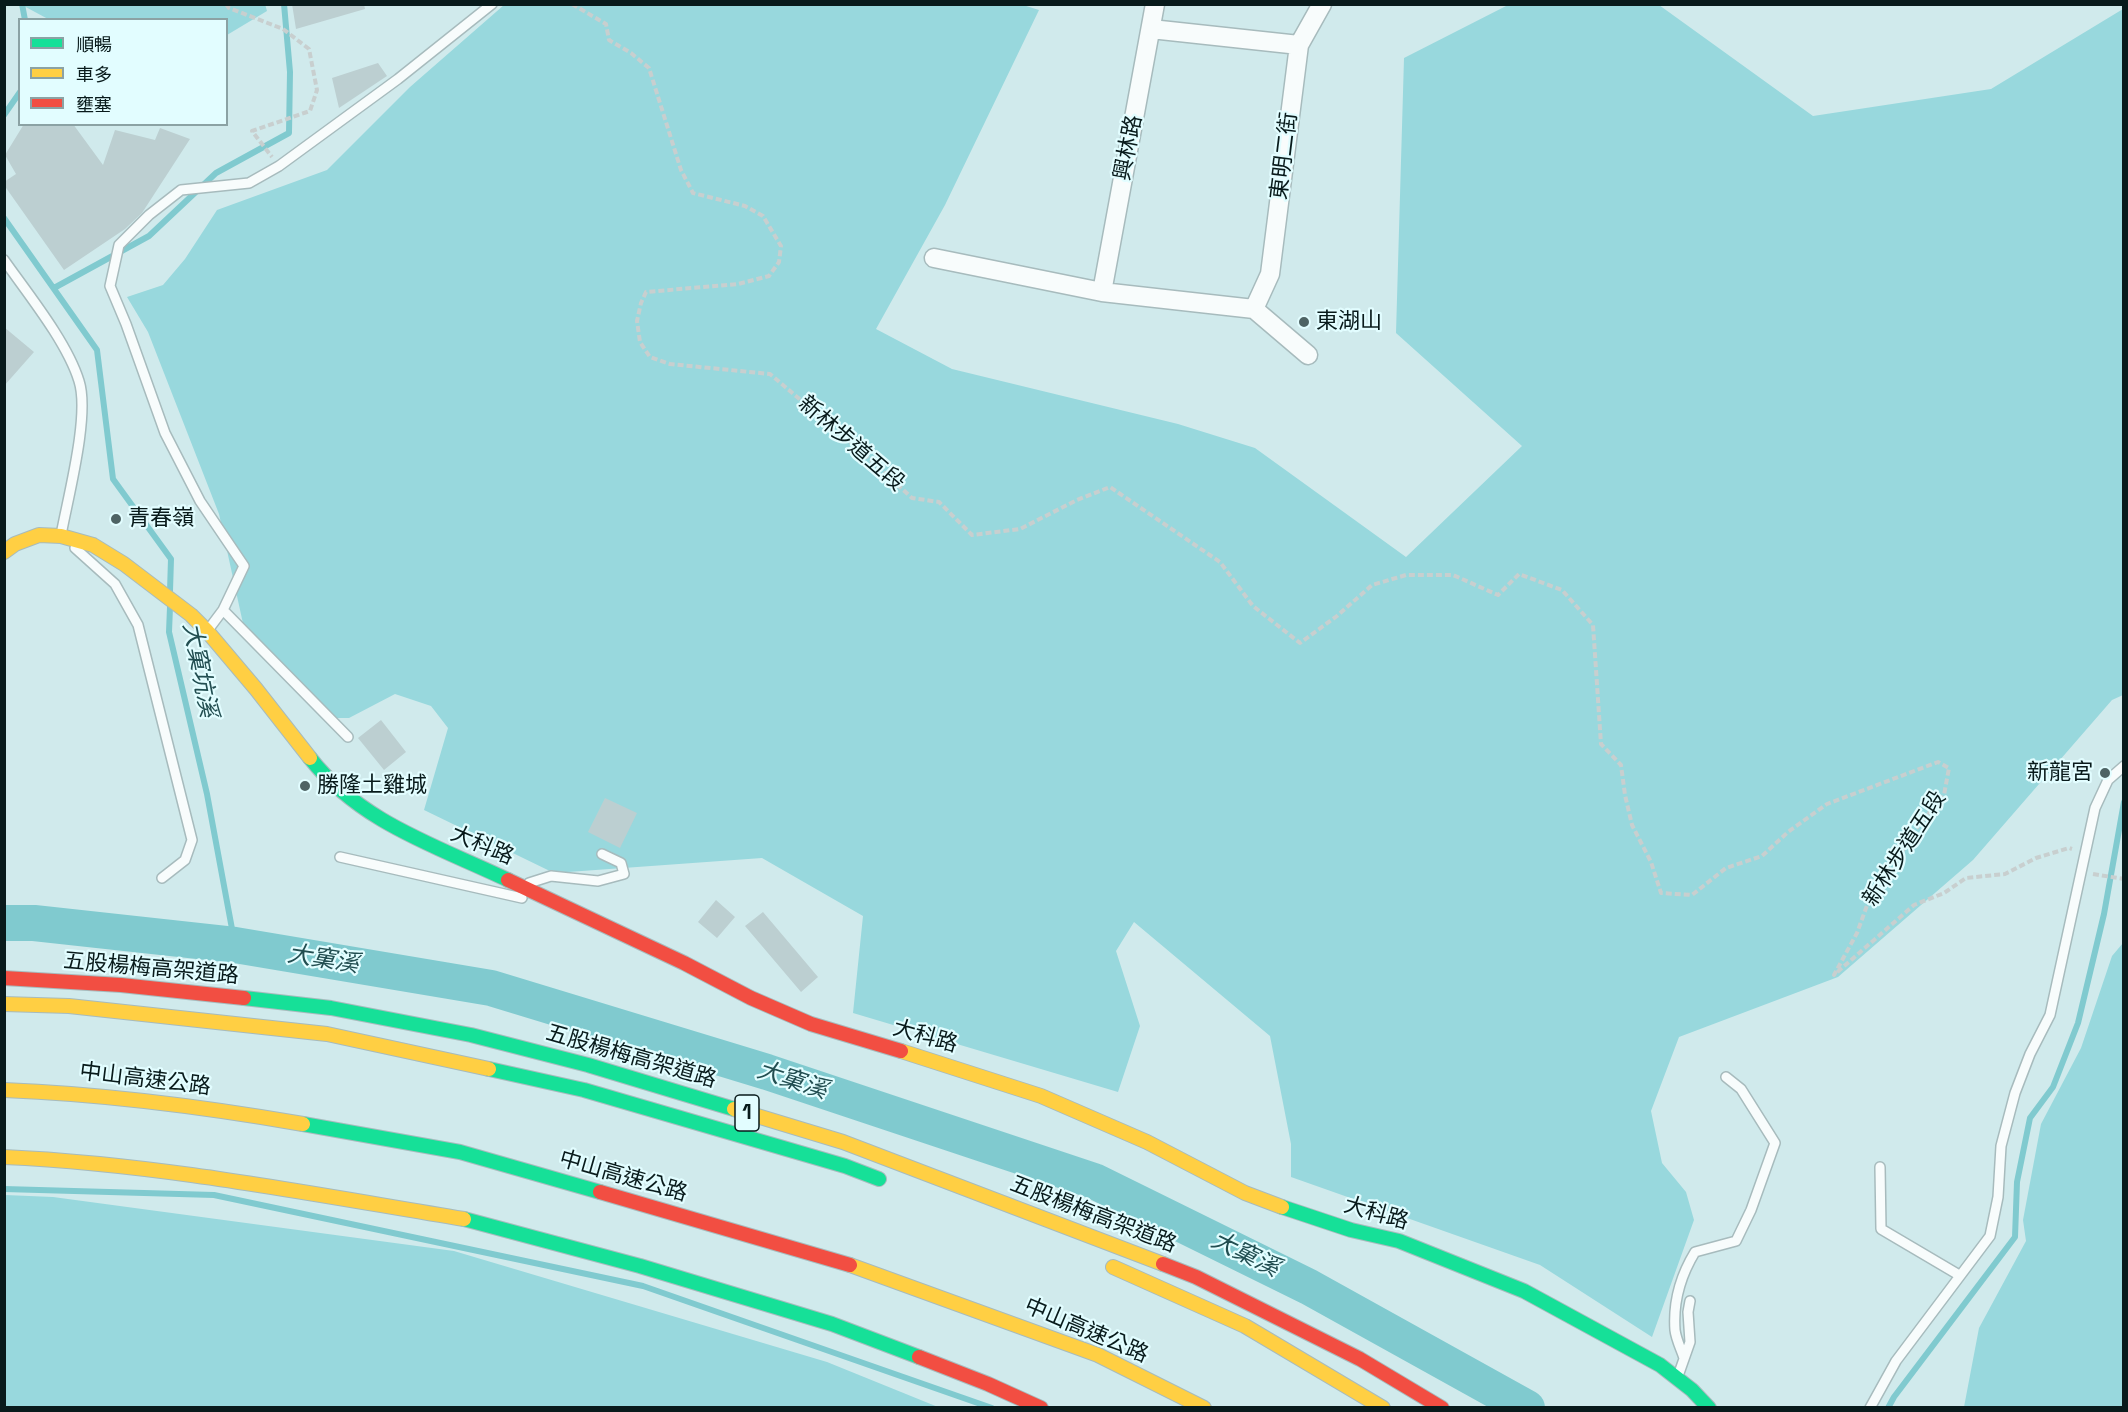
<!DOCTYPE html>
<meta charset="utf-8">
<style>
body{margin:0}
#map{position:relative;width:2128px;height:1412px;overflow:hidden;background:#d0eaec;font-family:"Space Grotesk","Noto Sans TC",sans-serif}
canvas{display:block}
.frame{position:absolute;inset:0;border:6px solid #081a1b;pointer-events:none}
.legend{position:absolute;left:18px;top:18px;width:210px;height:108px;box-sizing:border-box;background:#e2fdff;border:2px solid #8ba2a4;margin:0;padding:8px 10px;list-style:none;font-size:18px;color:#081a1b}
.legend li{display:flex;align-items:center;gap:12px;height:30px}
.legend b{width:30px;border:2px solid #8ba2a4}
</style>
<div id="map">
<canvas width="2128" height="1412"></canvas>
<div class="frame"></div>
<ul class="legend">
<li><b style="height:8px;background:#16e098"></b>順暢</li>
<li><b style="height:8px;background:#ffcf43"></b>車多</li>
<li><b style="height:8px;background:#f24e42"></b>壅塞</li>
</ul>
</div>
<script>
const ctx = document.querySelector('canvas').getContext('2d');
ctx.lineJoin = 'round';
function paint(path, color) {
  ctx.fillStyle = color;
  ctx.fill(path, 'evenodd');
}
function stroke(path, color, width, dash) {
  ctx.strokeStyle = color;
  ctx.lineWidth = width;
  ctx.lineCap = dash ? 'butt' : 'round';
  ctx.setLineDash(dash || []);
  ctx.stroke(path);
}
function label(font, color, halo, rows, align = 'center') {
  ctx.font = font + ' "Space Grotesk","Noto Sans TC",sans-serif';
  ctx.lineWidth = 4.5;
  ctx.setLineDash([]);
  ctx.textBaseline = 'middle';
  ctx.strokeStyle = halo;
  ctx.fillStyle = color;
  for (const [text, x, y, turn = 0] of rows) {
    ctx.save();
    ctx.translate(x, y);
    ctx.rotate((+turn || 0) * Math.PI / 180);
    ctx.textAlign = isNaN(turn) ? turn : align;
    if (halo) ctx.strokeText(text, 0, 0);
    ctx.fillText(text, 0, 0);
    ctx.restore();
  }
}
const forest = new Path2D(`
 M265,4L267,11L227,35L226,20L48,19L22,5Z
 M504,5H1023L1039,10L945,205L876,329L952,369L1178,424L1255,448L1406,557L1522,446L1396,333L1404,58L1508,5H1659L1813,116L1991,89L2123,9V695L2112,700L1973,860L1838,977L1679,1037L1651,1111L1662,1163L1686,1192L1694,1220L1652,1337L1540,1265L1291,1177V1144L1270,1036L1134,922L1116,951L1140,1026L1118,1092L853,1013L863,916L762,858L554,873L424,810L448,728L431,706L395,694L349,718H324L244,628L219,514L148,332L127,297L163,285L185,259L217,210L327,170L410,87Z
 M2123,943V1407H1964L1979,1328L2026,1241L2023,1220L2041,1124L2081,1048L2112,956Z
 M5,1195L53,1197L454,1251L827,1362L938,1407H5Z`);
const stream = new Path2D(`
 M22,4L25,20
 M4,115L20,92
 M4,218L97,350L113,479L171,559L170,591
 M54,288L149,236L216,173L289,133L290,72L284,4
 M170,607L169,632L207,794L235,945
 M4,1189L214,1195L643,1286L992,1408
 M1888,1408L1894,1397L2015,1237L2017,1182L2030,1118L2053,1087L2078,1023L2104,914L2124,802`);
const river = new Path2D(`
 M4,923H34L235,945L491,988L767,1072L1094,1181L1309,1287L1527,1408`);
const building = new Path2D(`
 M292,4H364L365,9L296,29Z
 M378,63L387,76L339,108L332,78Z
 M24,124H73L103,165L115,130L155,140L160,128L190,139L142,213L125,229L64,270L4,185V182L16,174L5,155Z
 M4,327L34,352L4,386Z
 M381,720L406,752L384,770L358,738Z
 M605,798L637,813L620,848L588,832Z
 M716,900L735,917L717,938L698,922Z
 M763,912L818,977L801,992L745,926Z`);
const path = new Path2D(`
 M226,4L229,8L283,29L309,49L317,90L310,111L252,131L272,157
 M572,4L606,24L609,40L631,53L649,68L681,170L693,193L745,206L763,216L781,246L779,262L769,276L738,284L646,292L641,303L637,321L640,342L650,357L670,364L770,374L862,452L912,498L939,502L972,535L1020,529L1077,500L1110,487L1220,562L1253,606L1300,643L1337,616L1372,585L1406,575H1453L1498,595L1519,574L1562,590L1593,625L1601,744L1621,765L1625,795L1632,825L1651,862L1661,893L1692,895L1726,868L1762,856L1788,832L1827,804L1938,762L1949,768L1944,795L1910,836L1894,869L1869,900L1857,933L1834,975L1914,905L1944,893L1966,878L2005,874L2036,858L2069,848L2072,849
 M2093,874L2124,879`);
const lane = new Path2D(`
 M4,260C28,294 67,342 79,381C90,415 68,497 61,535
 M75,548L115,584L138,625L192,840L185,860L162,878
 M223,610L348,737
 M208,630L223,610L244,566L200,501L165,433L126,324L110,286L119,245L149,215L181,190L249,183L279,166L398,79L492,4
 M340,857L522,898
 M529,883L551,876L598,881L624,874L621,863L602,854
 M1880,1167L1881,1229L1959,1275
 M1684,1358C1681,1349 1676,1339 1675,1330C1673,1302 1681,1275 1695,1252L1736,1241L1751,1210L1775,1143L1741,1089L1726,1077
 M1678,1376L1690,1342L1688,1312L1690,1301
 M1870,1408L1896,1361L1990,1236L1998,1197L2001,1146L2015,1093L2030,1054L2050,1015L2095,808L2108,780L2124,766`);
const street = new Path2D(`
 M1151,29L1299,45
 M934,258L1102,292L1254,309L1308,355
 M1102,292L1155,4
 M1254,309L1270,274L1299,45L1322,4`);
const fast = new Path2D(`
 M310,758C361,823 437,846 508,880
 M244,998L331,1008L471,1035L588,1065L734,1109
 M489,1069L584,1090L845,1166L879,1179
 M303,1124L460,1152L600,1192
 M1282,1207L1351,1230L1399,1241L1524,1291L1660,1365L1692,1390L1709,1408
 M464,1219L640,1266L832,1324L919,1357`);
const slow = new Path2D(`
 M4,552L15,544L39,535L61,536L93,545L124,564L191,615L207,631L256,689L310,758
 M4,1004L69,1006L327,1034L489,1069
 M901,1051L1041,1096L1147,1142L1245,1193L1282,1207
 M4,1090C104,1094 205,1107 303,1124
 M734,1109L843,1142L1163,1264
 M4,1157C159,1164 311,1194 464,1219
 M850,1265L1098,1355L1204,1408
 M1113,1267L1245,1326L1383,1408`);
const jam = new Path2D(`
 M508,880L684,963L751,998L811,1024L901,1051
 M4,978L121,985L244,998
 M600,1192L850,1265
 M1163,1264L1196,1277L1360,1359L1442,1408
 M919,1357L988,1384L1041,1408`);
const markers = [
 [1304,322,6,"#4e6364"],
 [116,519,6,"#4e6364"],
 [2105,773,6,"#4e6364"],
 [305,786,6,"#4e6364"]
];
const shields = [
 [747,1113,24]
];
const shieldNames = [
 ["1",747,1113]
];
const streetNames = [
 ["興林路",1129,148,-79],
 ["東明二街",1285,156,-83],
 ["新林步道五段",851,444,41],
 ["大科路",482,846,23],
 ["新林步道五段",1905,849,-57],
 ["五股楊梅高架道路",151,969,5],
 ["大科路",925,1037,16],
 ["五股楊梅高架道路",631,1057,16],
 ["中山高速公路",145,1080,7],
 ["中山高速公路",623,1177,16],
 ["大科路",1376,1214,16],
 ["五股楊梅高架道路",1093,1215,21],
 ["中山高速公路",1086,1331,23]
];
const poiNames = [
 ["東湖山",1316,322],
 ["青春嶺",128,519],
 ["新龍宮",2093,773,"right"],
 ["勝隆土雞城",317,786]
];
const waterNames = [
 ["大窠坑溪",199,670,79],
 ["大窠溪",323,960,9],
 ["大窠溪",792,1081,18],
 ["大窠溪",1245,1255,26]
];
paint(forest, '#98d8dd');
stroke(stream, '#80cacf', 6);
stroke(river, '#80cacf', 36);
paint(building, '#bccfd1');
stroke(lane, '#a7bbbd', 12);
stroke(street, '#a7bbbd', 21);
stroke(fast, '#a7bbbd', 16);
stroke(slow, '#a7bbbd', 16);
stroke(jam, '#a7bbbd', 16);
stroke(path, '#c8cfcf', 4, [6, 3]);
stroke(lane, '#f8fcfc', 9);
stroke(street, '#f8fcfc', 18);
stroke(fast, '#16e098', 14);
stroke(slow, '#ffcf43', 14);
stroke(jam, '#f24e42', 14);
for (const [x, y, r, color] of markers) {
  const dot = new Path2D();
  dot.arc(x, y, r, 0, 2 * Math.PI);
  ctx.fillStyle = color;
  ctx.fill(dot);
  stroke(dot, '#e2fdff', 2);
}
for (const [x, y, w] of shields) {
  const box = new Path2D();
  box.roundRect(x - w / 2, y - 18, w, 36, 4.5);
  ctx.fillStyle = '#e2fdff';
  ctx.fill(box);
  stroke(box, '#081a1b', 1.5);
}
label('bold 21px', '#081a1b', null, shieldNames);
label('22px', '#081a1b', '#e2fdff', streetNames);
label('22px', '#081a1b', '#e2fdff', poiNames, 'left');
label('italic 24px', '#224e51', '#e2fdff', waterNames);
</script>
